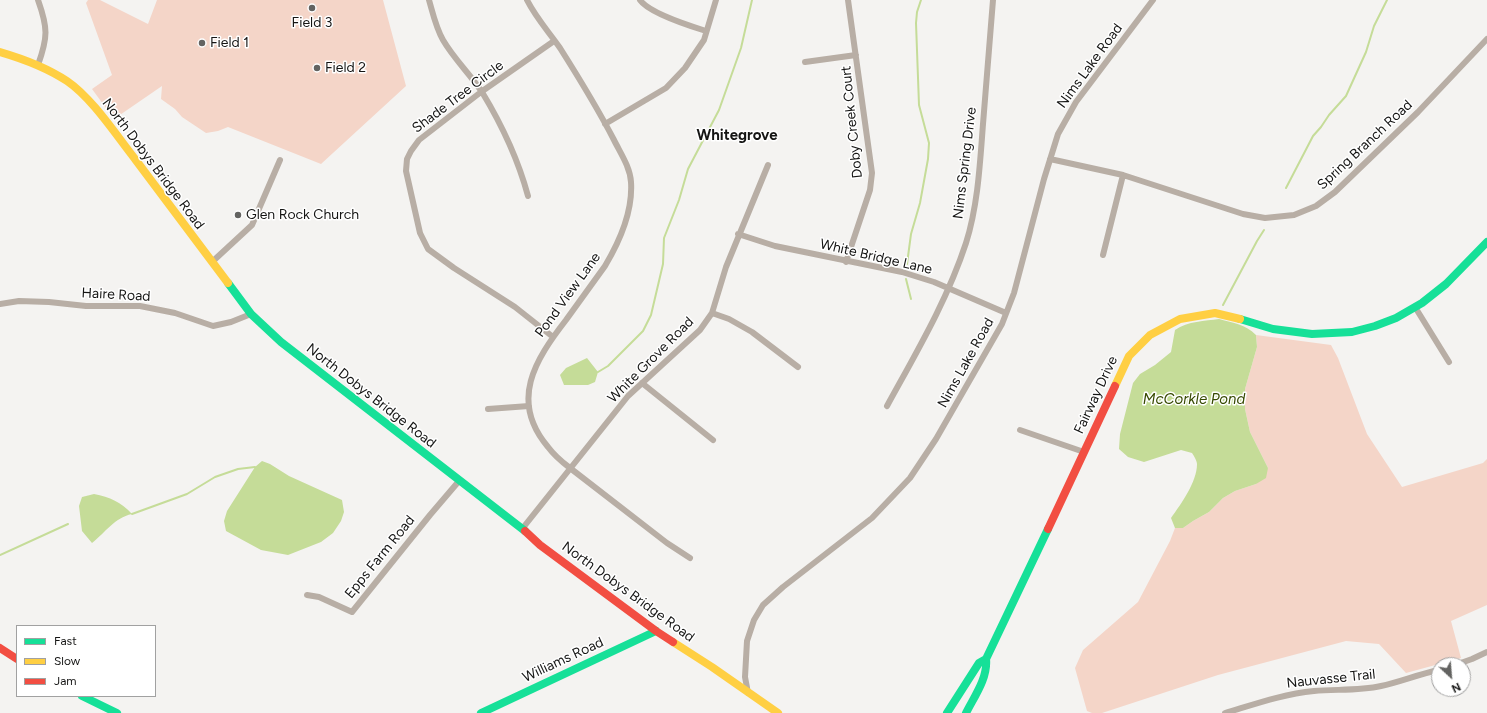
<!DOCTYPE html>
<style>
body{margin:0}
#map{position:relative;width:1487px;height:713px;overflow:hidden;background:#f4f3f1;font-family:Figtree,sans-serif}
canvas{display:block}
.legend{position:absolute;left:16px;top:625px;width:140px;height:72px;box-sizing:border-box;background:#fff;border:1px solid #a1a1a1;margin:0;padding:5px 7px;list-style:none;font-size:12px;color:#151514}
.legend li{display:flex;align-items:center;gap:8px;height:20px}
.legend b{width:20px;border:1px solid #a1a1a1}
.north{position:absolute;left:1431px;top:657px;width:40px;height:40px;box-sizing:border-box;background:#fff;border:1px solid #a1a1a1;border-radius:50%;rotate:154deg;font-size:11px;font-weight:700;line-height:16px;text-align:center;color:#151514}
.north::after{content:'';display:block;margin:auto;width:14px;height:18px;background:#636361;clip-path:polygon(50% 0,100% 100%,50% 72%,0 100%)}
</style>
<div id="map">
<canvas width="1487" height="713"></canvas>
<ul class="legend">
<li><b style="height:5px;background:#16e098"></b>Fast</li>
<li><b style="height:5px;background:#ffcf43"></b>Slow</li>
<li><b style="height:5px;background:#f24e42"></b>Jam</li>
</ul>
<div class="north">N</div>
</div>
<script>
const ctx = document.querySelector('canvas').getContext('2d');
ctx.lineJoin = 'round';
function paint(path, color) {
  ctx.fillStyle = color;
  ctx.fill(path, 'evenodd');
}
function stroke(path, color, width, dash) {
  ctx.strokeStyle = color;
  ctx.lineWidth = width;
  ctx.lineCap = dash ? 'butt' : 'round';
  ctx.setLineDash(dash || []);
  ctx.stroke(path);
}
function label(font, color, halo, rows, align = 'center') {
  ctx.font = font + ' Figtree,sans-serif';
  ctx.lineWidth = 3;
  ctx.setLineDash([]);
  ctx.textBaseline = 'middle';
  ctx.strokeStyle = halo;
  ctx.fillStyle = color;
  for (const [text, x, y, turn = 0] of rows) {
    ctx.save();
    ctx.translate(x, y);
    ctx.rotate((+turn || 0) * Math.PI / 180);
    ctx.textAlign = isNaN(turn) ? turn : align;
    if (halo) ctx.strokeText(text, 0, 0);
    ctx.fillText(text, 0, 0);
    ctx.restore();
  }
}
const green = new Path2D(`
 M88,0H100L148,24L157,0H383L406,86L321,164L228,127L218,131L206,133L182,117L175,109L161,99L162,86L114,119L92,89L112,75L86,3Z
 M1256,335L1331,345L1338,358L1367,434L1402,487L1483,463L1487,459V605L1451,621L1461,658L1406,673L1379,644L1346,641L1218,675L1102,713H1092L1087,711L1075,668L1083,650L1138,602L1170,541L1175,528H1183L1193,521L1209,512L1223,498L1235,491L1256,484L1268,468L1250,432L1245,409V389L1257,347Z`);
const water = new Path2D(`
 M1219,319C1234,323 1245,324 1256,335L1257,347L1245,389V409L1250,432L1268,468L1266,478L1256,484L1235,491L1223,498L1209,512L1193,521L1183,528H1175L1171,518C1181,504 1197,482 1197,464C1197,461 1194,456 1192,453L1181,450L1144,462L1128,457L1119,449L1120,434L1133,383L1140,374L1155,365L1171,352L1175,330C1188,321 1205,321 1219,319Z
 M587,358L598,372L595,382L588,385H564L560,375L566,368Z
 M262,461L270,464L289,476L342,500L344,512L341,521L333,533L321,542L288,555L261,550L226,531L224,521L227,511L255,467Z
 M94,494C110,497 121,502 132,514C114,518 106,532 92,543L82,531L79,506L82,497Z`);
const stream = new Path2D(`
 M1286,188L1313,136L1321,127L1329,115L1346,96L1366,52L1374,26L1387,0
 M907,264L911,234L920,203L928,159L929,143L919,105L916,23L917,12L921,0
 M906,279L911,299
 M1223,305L1257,241L1264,230
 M598,372L608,366L643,331L651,315L663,264L664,238L679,200L688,169L719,110L741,48L752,0
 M132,514L187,494L215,477L238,469L255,467
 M0,555L68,524`);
const street = new Path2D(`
 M429,0C433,14 436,28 443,40C454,59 470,74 482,92C502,125 518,159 528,196
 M527,0C536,18 549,32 560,48C579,78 598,109 614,140C621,154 630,167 631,182C633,212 620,241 605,266C592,284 579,302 566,320C535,360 509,401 548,447C554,455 562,462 570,468L667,543L690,558
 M640,0C649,13 690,26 706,31
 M805,62L856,55
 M38,65C48,37 48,28 38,0
 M605,124L666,88L685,68L704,40L716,0
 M1050,159L1123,175L1243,214L1265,218L1294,215L1316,206L1335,192L1418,112L1487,39
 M738,234L775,246L902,272L934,282L1006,313
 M1103,255L1123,175
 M212,262L252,225L280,160
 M846,262L870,190L872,173L848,0
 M0,304L19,301L49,302L86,306H140L175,313L213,326L231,322L251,314
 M1415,307L1449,362
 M712,313L729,319L752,332L798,367
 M553,337L515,307L454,268L428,249L420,233L406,171L407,159L411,151L419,140L481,92L554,41
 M642,383L713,440
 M887,406C916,353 947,301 966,243C978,205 980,163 983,124C986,82 990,41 993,0
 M488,409L529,406
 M1020,430L1084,452
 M522,529L628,396L700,330L712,313L726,267L768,165
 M307,595L319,597L352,612L430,515L459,481
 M1455,665L1472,659L1487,652
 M748,693L745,677L747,641L754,620L763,605L783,587L872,518L910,478L936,439L1002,324L1014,293L1044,179L1058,134L1076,102L1153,0
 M1225,713C1255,704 1283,694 1314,691C1336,689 1359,691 1381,686C1400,682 1419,674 1439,670`);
const fast = new Path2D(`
 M228,283L251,314L281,342L525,531
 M1240,319L1273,329L1312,334L1352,332L1375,326L1396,318L1422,303L1446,284L1487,242
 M82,696L117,713
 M481,713L656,631
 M947,713L979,663L986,659
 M966,713C974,697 988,678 986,659L1048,529`);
const slow = new Path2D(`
 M0,52C24,59 46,67 67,81C92,98 116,135 135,159C166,200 197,242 228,283
 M1115,386L1129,356L1150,335L1180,319L1215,313L1240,319
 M673,642L712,667L778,713`);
const jam = new Path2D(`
 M1048,529L1115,386
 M525,531L540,545L656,631L673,642
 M0,648L17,659`);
const markers = [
 [312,8,4,"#636361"],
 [202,43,4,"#636361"],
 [317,68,4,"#636361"],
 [238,215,4,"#636361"]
];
const poiNames = [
 ["Field 3",312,23,"center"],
 ["Field 1",210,43],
 ["Field 2",325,68],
 ["Glen Rock Church",246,215]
];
const streetNames = [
 ["Nims Lake Road",1090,66,-54],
 ["Shade Tree Circle",458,97,-37],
 ["Doby Creek Court",852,122,-96],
 ["Spring Branch Road",1365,145,-43],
 ["Nims Spring Drive",965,163,-83],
 ["North Dobys Bridge Road",153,164,53],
 ["White Bridge Lane",876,257,13],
 ["Haire Road",116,295,3],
 ["Pond View Lane",568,295,-54],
 ["White Grove Road",651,360,-45],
 ["Nims Lake Road",966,363,-61],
 ["Fairway Drive",1096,395,-65],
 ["North Dobys Bridge Road",371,396,38],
 ["Epps Farm Road",380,557,-51],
 ["North Dobys Bridge Road",628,592,36],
 ["Williams Road",563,660,-25],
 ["Nauvasse Trail",1331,679,-6]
];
const neighbourhoodNames = [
 ["Whitegrove",737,136]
];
const waterNames = [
 ["McCorkle Pond",1194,400]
];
paint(green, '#f4d5c8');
paint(water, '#c5dc98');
stroke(stream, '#c5dc98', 2);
stroke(street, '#b8aea5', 6);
stroke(fast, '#16e098', 8);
stroke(slow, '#ffcf43', 8);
stroke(jam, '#f24e42', 8);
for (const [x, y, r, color] of markers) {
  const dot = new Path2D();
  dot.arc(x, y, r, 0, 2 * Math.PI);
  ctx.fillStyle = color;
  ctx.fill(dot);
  stroke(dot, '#fff', 1.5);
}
label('14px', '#151514', '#fff', poiNames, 'left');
label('14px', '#151514', '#fff', streetNames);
label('bold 15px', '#151514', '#fff', neighbourhoodNames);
label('italic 15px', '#364900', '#fff', waterNames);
</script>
